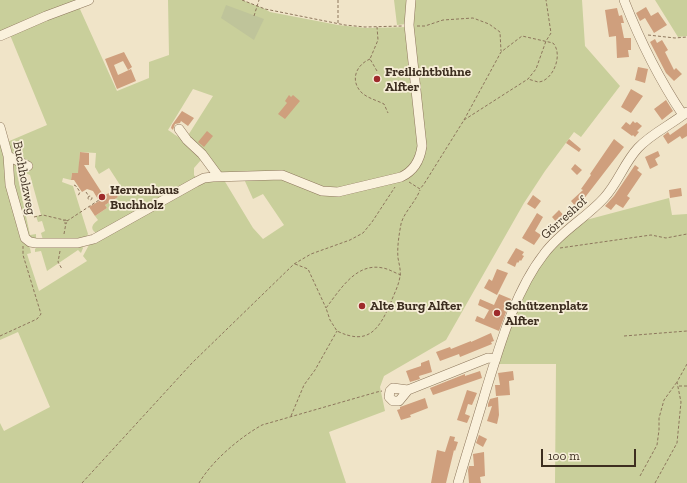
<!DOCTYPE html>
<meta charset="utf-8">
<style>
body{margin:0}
#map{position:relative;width:687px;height:483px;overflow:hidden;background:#f0e4c8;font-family:"Zilla Slab",serif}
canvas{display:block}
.scale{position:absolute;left:541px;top:449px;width:95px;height:18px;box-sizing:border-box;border:2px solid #3d2e20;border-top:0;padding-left:5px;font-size:12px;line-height:14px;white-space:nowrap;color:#3d2e20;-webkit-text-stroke:3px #f7eed8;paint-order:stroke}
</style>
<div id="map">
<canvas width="687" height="483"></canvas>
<div class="scale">100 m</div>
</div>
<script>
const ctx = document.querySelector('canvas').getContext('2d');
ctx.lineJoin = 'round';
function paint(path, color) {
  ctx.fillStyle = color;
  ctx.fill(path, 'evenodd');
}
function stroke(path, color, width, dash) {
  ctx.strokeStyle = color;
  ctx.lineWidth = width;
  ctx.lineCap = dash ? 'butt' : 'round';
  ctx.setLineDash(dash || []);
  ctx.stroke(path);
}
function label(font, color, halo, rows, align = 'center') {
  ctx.font = font + ' "Zilla Slab",serif';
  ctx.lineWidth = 3.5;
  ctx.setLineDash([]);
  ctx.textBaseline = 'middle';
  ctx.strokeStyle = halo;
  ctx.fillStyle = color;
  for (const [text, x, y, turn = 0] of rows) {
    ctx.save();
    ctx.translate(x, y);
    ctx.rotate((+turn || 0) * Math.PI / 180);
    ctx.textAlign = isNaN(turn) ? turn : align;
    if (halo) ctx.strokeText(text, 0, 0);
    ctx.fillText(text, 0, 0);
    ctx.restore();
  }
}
const green = new Path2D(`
 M0,0H78L79,7L117,91L149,78V62L169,55L168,0H242L265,9L270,12L338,25L366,28L410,27L413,0H582L585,46L620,86L581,137L574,132L545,171L524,203L446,340L384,376L380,387L385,411L329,432L346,483H0V423L4,431L50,407L18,332L0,340V136L4,149L5,182L19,234L30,248L31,253L27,254L39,291L87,261L83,256L89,245L94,242L203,181L223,179L187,137L213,96L193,89L168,130C178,137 198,149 201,160L194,168V175L196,178L96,233C89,228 93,224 98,220L95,216L107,208L105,205L118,197L113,190L120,185L109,168L99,174L95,167L96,153L80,152L79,164L81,170L78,173H72L71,180L63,178L62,182L73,186L88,234L85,239L43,240L41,233L45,231L42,221L38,222L36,216L41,215L30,175L16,169L30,235L36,234V240L29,237L11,181L7,142L47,125L10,35L0,31ZM244,179L253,199L263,194L284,225L263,239L253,228L224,180Z
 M394,0H410L406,24L397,25Z
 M655,0H687V36L678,37Z
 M669,198L672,215L687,214V483H555L556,364H494L502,339L543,255L586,220Z
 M82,245L83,248L81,253L78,250L47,271L41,251L35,252V249L37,247Z`);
const cemetery = new Path2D(`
 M226,5L264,19L254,40L221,18Z`);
const building = new Path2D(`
 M646,7L651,16L658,12L667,25L654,33L645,18L640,21L636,13Z
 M617,8L619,16L622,15L624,23H621L624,38H631V50H628L629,57L617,58L616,36L609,37L605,10Z
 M655,39L657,43L662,40L668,50L665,52L674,70L676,68L682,74L674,81L666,73L650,42Z
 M124,52L132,67L128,70L123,61L114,65L118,75L131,69L136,81L117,89L105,59Z
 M638,67L648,69L645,83L635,80Z
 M631,89L643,96L631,113L621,107Z
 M289,95L291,97L293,95L300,101L285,119L278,114L287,103L285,101Z
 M666,100L673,111L662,120L654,109Z
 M182,111L194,118L188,126L181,121L180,123L175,124L173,130L171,128L172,125Z
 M633,121L635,123L637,122L642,126L637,131L639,132L635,137L633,135L632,136L621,128L626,122L630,125Z
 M687,123V136L682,139L680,136L668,144L663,136L668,132L670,135Z
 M207,131L213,136L204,147L198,142Z
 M569,139L581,149L579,152L566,143Z
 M614,139L624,147L583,200L576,207L571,201L583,190L581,189L591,175L590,174Z
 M658,151L660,156L655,159L658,165L650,169L645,157Z
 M80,152L89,153V165H84L104,196L113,190L118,197L105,205L107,208L95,216L89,207L99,201L93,191L87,189L82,192L74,180H71L72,173H78Z
 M575,164L582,170L577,175L571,169Z
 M635,165L639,168L637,170L642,174L627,196L630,198L623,208L616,204L611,210L605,206L614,196Z
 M681,188L682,196L670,198L669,190Z
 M533,195L541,201L535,209L527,204Z
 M559,210L565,217L558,224L552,217Z
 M537,213L543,217L535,231L541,235L534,245L522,238Z
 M516,248L524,252L522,255L524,256L521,261L520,260L518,263L517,262L515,267L507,263Z
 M497,269L508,273L497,295L484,288L489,279L492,281Z
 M499,294L511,299L499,331L475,321L477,316L484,319L489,310L478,305L480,299L494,305Z
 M491,333L494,341L491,342L492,344L460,357L459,354L440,361L436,352L450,347L451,349L471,341V342Z
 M429,360L432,372L419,376L420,379L410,382L406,371L421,366V363Z
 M480,371L482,378L433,395L430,388L465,374V376Z
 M513,371L514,380L509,381L510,395L496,396L495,385H500L498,373Z
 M467,390L477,393L472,405L468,404L465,414L470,416L467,423L457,420Z
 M498,397L499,415L497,424L487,421L492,406L488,407V404L490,399Z
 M425,398L428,408L410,415L411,417L401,420L397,410L400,409V407Z
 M479,435L487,439L483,447L476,443Z
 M450,436L455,437L454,441L458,442L455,451L454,450L446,483H431L437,450L445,452Z
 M484,452L485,476L480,477L481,483H469L468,470L469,466H474L473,454Z`);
const path = new Path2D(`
 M242,0L265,9L345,25L365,27L402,26
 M338,0V23
 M254,16L259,0
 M417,26H425L443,20L473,18L489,24L500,32L501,51
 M648,35L675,38L687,37
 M370,59C356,65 350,80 361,92C367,98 376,100 384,104L388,113
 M377,71L370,59L378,40L377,27
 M464,120L528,79L536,69L546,41L551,33L546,0
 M409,182L420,189L424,184L464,120L501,52L522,36L553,43C564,55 552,82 538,82C535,81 531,80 528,79
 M74,185L76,186L80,192L78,196
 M86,192L88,195
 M88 198a2 2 0 1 1 4 0a2 2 0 1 1-4 0Z
 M34,217L43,215L64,220
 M64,220H66L67,223H64Z
 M67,221L99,200
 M64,234L66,223
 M560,248L651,235L666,238L687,234
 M60,251L58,262L62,269
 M295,264L308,269L326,308
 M401,275C395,273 389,269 383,268C356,262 340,290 326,308L330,320L337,331C368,346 379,330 391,302C394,294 399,285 400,276C401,270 399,264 398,258C397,247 399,235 401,224C404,212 415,203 420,190
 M0,336L37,319L41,314L23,255V246
 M624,336L687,331
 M679,386H687
 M291,416L304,385L315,370L337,331
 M640,476L657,445L659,430V418L664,400L677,382
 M82,483L192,363L294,264L311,254L350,240L363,233L372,222L395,187
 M199,483C212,461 239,438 262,425L377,392L382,391
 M655,483L677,443L681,402L677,382L687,364`);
const minor = new Path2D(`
 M624,0C640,41 659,79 683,115
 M0,36L46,16L89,0
 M0,127L8,156L10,185L25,238L30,242L36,243H78L94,239L196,182L204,178L213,177L282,175L322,191L338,192L401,177C414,171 420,161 422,146L409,25L411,0
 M179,129L187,140L202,154L219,177
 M8,156L28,166
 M408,390L399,401H393L389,397L390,391L393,388L408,390L488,358L496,359
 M458,483C467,452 477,421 486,390C500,345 515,291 544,254C561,231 586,218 604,198C618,183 624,163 638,148C652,133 671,125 687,112`);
const markers = [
 [377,79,4,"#9e2a2b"],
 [102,197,4,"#9e2a2b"],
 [362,306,4,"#9e2a2b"],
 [497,313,4,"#9e2a2b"]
];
const poiNames = [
 ["Freilichtbühne",385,72],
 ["Alfter",385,87],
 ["Herrenhaus",110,190],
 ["Buchholz",110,205],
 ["Alte Burg Alfter",370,306],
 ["Schützenplatz",505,306],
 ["Alfter",505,321]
];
const streetNames = [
 ["Buchholzweg",24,178,79],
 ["Görreshof",564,218,-42]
];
paint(green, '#c9cf9b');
paint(cemetery, '#bfc49a');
paint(building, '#cf9f7d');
stroke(minor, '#8d765c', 10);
stroke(path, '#8d765c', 1, [3, 2]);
stroke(minor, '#faf1dc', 9);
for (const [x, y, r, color] of markers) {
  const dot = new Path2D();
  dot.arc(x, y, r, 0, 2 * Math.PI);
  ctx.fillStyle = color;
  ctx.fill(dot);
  stroke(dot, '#f7eed8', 1.5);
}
label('bold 13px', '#3d2e20', '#f7eed8', poiNames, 'left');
label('13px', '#3d2e20', '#f7eed8', streetNames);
</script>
